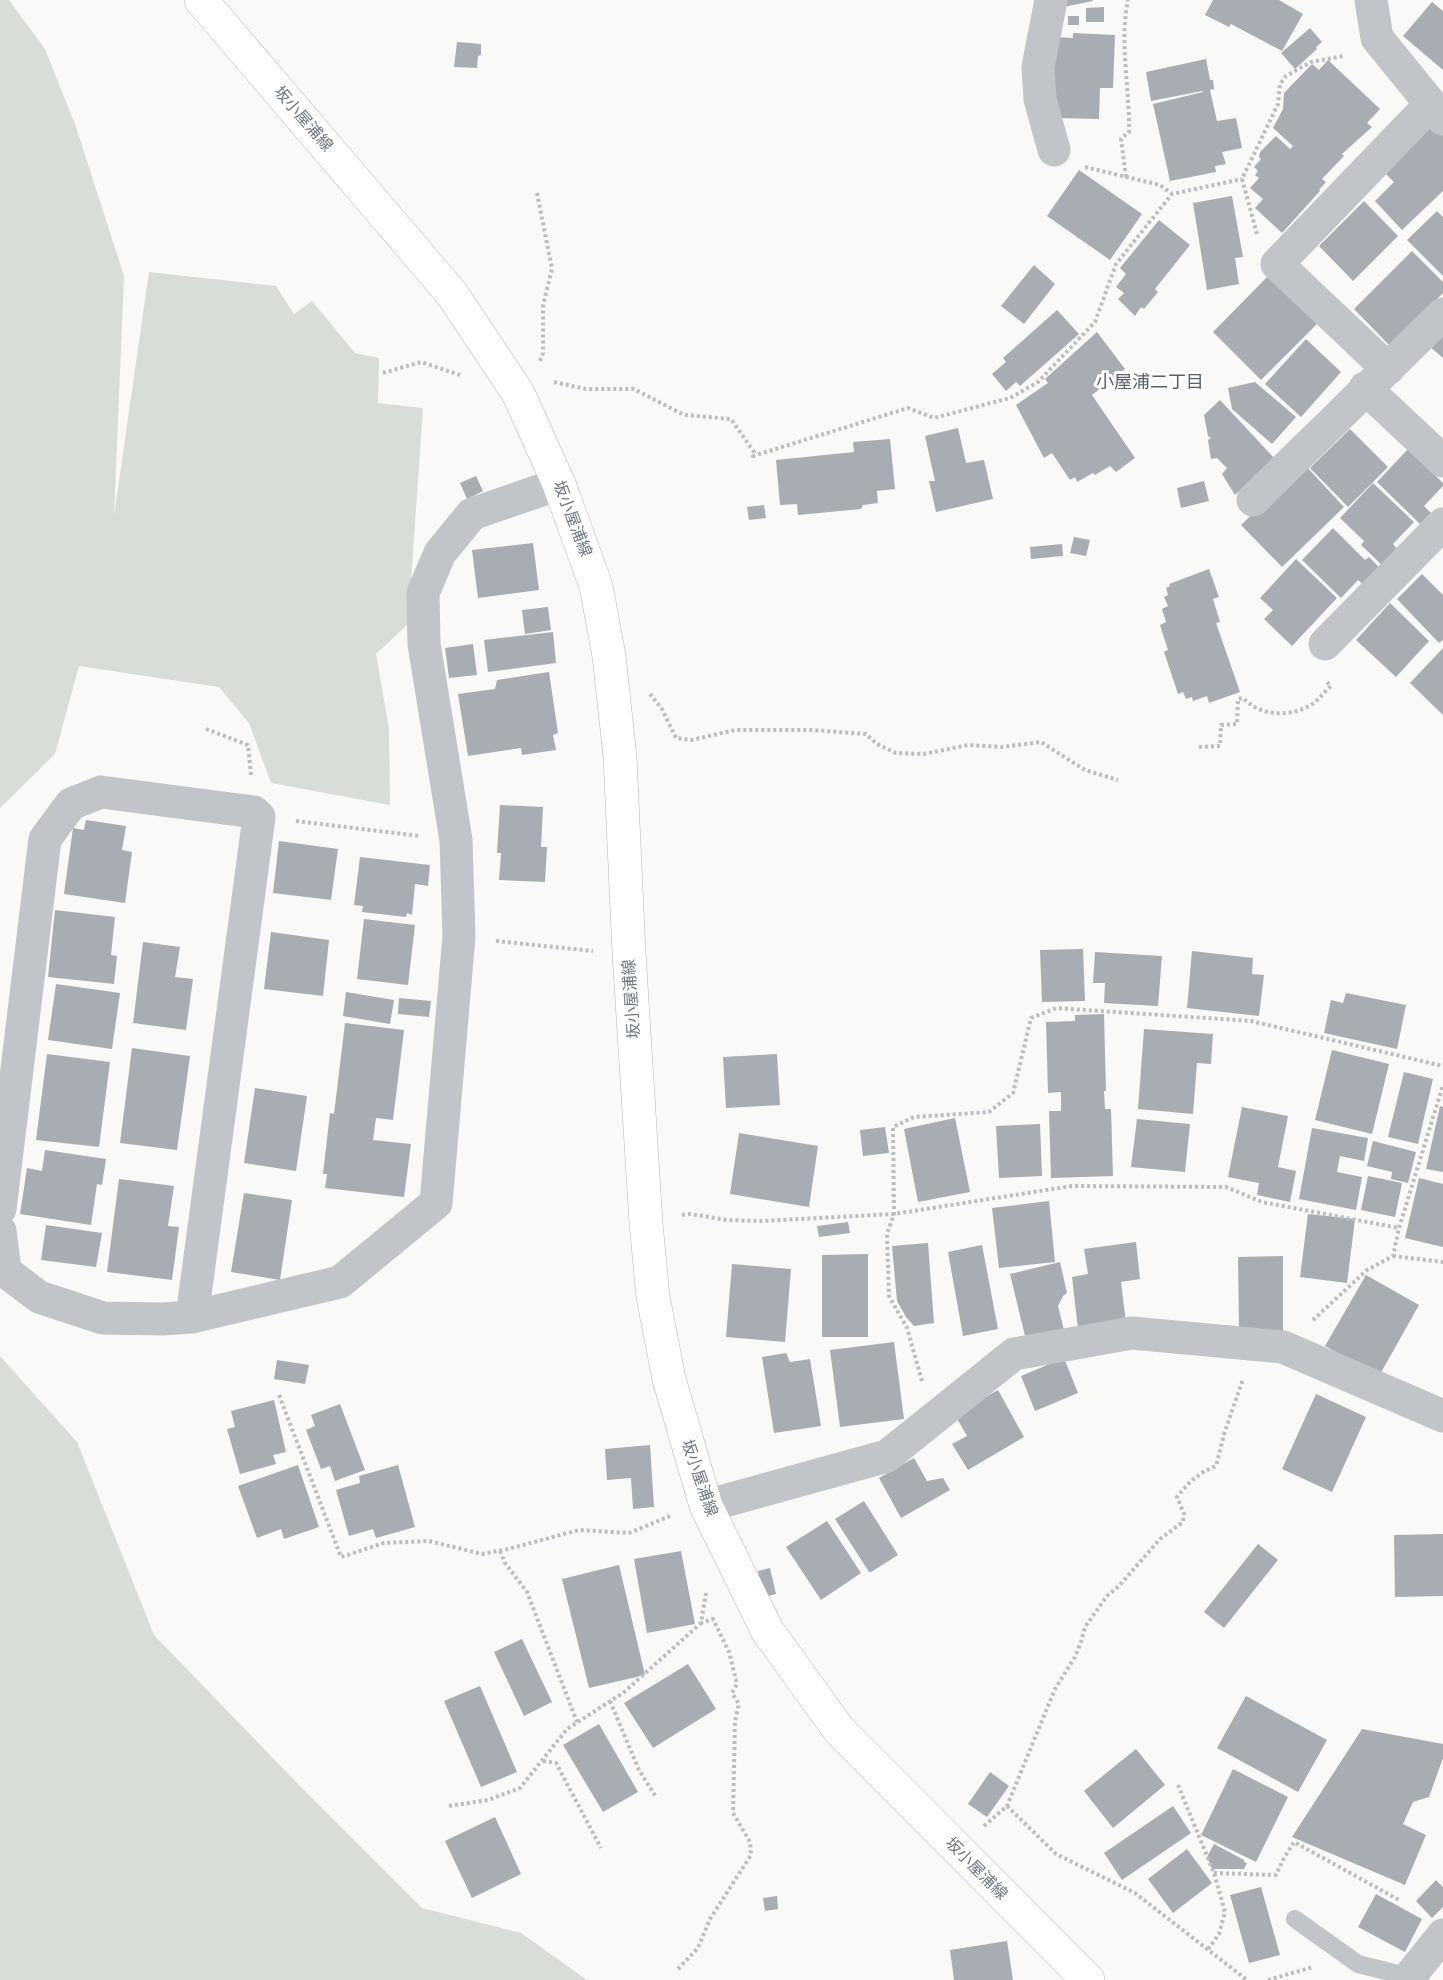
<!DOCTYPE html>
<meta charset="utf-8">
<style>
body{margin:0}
canvas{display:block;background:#f9f9f7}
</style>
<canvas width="1443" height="1980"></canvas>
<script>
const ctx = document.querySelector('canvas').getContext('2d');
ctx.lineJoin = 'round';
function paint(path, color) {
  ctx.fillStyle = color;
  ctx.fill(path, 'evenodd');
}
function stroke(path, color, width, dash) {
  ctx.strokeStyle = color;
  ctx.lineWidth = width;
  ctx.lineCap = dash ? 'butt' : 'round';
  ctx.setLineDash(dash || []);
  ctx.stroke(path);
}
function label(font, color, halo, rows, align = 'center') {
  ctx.font = font + ' "Work Sans","Noto Sans JP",sans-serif';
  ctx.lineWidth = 6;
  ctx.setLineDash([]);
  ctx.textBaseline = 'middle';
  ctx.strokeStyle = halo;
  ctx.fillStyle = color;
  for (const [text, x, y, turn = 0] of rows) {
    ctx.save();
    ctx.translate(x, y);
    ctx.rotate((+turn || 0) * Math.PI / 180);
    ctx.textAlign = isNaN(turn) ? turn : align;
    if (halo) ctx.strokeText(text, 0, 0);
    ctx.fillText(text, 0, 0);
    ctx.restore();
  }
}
const green = new Path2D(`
 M0,0H9L45,49L76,127L124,276L114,516L149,272L276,286L294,314L312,301L355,353L379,358L378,403L423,408L408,624L376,654L389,729L390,805L271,783L249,723L219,687L79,666L55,754L0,808Z
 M0,1356L77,1442L154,1635L297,1783L422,1908L521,1933L587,1980H0Z`);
const building = new Path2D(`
 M1056,0H1092L1093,1L1058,8Z
 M1213,0H1279L1303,14L1282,51L1231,24L1229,27L1205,15Z
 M1432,2L1443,11V70L1403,36Z
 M1104,7V22H1086V8Z
 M1068,16H1079V25H1068Z
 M1310,28L1322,42L1316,47L1317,49L1295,69L1281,53Z
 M1073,33L1115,35L1113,88H1100L1099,119L1056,118L1047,110L1055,37L1073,38Z
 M457,42L481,44V55L478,56L477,68L454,67Z
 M1206,59L1210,80H1213L1214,89L1210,90L1217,121L1236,118L1242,148L1222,152L1226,164L1215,166L1216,172L1170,181L1153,104L1203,92L1202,91L1151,101L1146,72Z
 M1328,60L1380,109L1367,123L1372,127L1342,154L1344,156L1322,179L1326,182L1319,190L1320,191L1282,233L1255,208L1263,199L1250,188L1259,178L1255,175L1258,171L1254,167L1261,159L1259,157L1260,152L1276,136L1290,149L1293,146L1273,128L1283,109L1284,93L1312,64L1319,70Z
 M1430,120L1443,135V191L1402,230L1375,201L1394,182L1383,171Z
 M1079,170L1142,214L1110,260L1047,216Z
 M1232,196L1243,257L1235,258L1239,284L1207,290L1193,203Z
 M1364,201L1398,236L1353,281L1319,246Z
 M1437,211L1443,217V276L1407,240Z
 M1159,220L1190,245L1155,289L1158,292L1144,309L1141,307L1135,316L1118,299L1124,293L1116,287L1126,274L1120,268Z
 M1412,251L1443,282V293L1390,346L1354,309Z
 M1034,265L1055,284L1024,324L1001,306Z
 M1272,272L1321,320L1261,380L1213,332Z
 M1057,310L1079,334L1020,386L1016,382L1006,391L992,374L1006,362L1003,358Z
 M1443,330V358L1429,346Z
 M1097,332L1125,369L1092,395L1135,458L1116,472L1110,466L1095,475L1093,473L1077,482L1075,477L1070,480L1052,453L1044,458L1016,405L1048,383L1045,379Z
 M1306,339L1341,372L1301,417L1265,384Z
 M1255,382L1296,417L1272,444L1232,409L1228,388Z
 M1220,400L1274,458L1235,495L1222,474L1227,468L1217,458L1211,459L1208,440L1211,438L1208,436L1204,415Z
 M958,428L966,463L984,460L993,499L936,512L929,481H935L925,436Z
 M1350,429L1388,467L1348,507L1310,468Z
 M890,439L895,489L877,491L878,503L863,505L861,509L798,515L797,504L780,505L776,460L854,452L853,442Z
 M1408,449L1443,483V486L1424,506L1431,513L1420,524L1377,482Z
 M1304,464L1344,507L1282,567L1241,525Z
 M476,476L483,491L467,499L460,483Z
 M1204,481L1209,501L1181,508L1177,488Z
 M1373,483L1414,522L1393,544L1399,551L1384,567L1361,545L1364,541L1340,518Z
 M764,505L766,518L749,520L747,507Z
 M1333,528L1365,560L1369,557L1382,570L1365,586L1358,580L1341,598L1302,560Z
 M1074,537L1090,540L1086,556L1070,553Z
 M533,543L539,590L478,598L472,550Z
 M1062,544L1063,556L1031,559L1030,547Z
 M1296,559L1337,598L1292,646L1264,619L1273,610L1260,598Z
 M1209,569L1219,597L1213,599L1220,622L1216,623L1240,692L1209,703L1207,696L1193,701L1192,697L1186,699L1183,692L1178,694L1164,652L1168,650L1160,625L1166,622L1162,609L1168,606L1164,597L1168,595L1166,588L1170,586L1169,584Z
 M1422,574L1443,595V640L1439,643L1397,599Z
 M1390,603L1429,641L1396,677L1356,640Z
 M548,607L551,630L525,634L522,610Z
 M553,632L556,663L488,672L484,640Z
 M473,644L477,675L449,678L445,648Z
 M1443,648V715L1410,683Z
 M549,672L558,733L553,735L556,750L522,755L521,748L468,756L458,694L495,689L497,680Z
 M500,805L543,807L541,847H547L545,882L499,880L501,853H497Z
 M86,820L126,826L122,850L132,852L125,903L64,894L73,828L84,830Z
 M279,841L338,849L331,900L273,893Z
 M360,857L430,865L428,886L415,884L412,915L407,913L406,917L362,912L363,906L354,905Z
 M55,910L115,917L111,955L117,956L114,984L48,977Z
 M364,919L415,925L408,985L357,979Z
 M271,932L329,940L323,996L264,989Z
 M143,942L180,947L175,977L193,979L186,1030L133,1023Z
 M1083,949L1085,1001L1042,1002L1040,950Z
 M1192,951L1253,958L1252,974L1264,975L1259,1016L1187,1008Z
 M1095,952L1162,956L1158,1006L1104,1003L1105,983H1093Z
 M56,984L120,993L112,1049L48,1040Z
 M346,992L394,1000L390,1024L343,1016Z
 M1346,993L1406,1005L1397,1049L1324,1033L1331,1000L1343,1003Z
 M399,998L431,1001L429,1017L398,1014Z
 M1104,1014L1106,1091H1104L1105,1109H1111L1113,1176L1051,1178L1049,1111H1061V1092L1048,1093L1046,1022L1075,1021V1015Z
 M345,1023L404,1030L393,1120L376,1118L373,1140L411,1144L404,1197L325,1188L327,1174H323L330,1113L334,1114Z
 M1144,1029L1213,1034L1211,1064L1197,1063L1193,1114L1138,1109Z
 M132,1048L190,1056L177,1150L120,1143Z
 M1332,1050L1389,1064L1372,1134L1315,1120Z
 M47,1054L110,1062L99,1147L36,1140Z
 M777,1054L780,1105L726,1108L723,1057Z
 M1404,1072L1433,1079L1418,1144L1388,1137Z
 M255,1088L307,1096L296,1171L244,1163Z
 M1440,1106L1443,1107V1172L1426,1169Z
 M1242,1107L1288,1116L1278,1167L1296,1171L1290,1202L1257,1195L1259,1183L1228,1177Z
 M955,1118L970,1192L918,1202L904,1129Z
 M1137,1119L1190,1124L1185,1172L1131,1167Z
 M1040,1124L1042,1176L999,1178L996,1126Z
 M885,1127L889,1153L863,1156L860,1130Z
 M1312,1128L1368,1138L1364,1161L1340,1156L1337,1172L1362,1177L1356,1210L1299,1199Z
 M739,1133L818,1146L809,1207L730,1194Z
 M1373,1141L1416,1152L1408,1183L1391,1179L1392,1172L1367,1166Z
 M45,1150L106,1159L102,1185L97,1184L91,1225L20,1214L27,1168L42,1171Z
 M1368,1176L1402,1183L1395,1217L1361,1210Z
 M1419,1178L1443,1184V1247L1405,1238Z
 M119,1179L174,1186L168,1226L179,1227L172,1280L107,1272Z
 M244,1193L292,1200L280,1280L231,1272Z
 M1049,1201L1055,1262L999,1268L992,1208Z
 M1308,1214L1355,1219L1347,1283L1300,1277Z
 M848,1222L850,1233L819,1237L817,1226Z
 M46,1225L102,1233L96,1267L41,1260Z
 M1136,1242L1140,1279L1121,1282L1126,1323L1078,1329L1072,1277L1088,1274L1084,1249Z
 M928,1243L934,1323L914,1326L906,1317L897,1301L892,1246Z
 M982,1245L998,1329L963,1336L948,1252Z
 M868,1254V1337H822V1255Z
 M1283,1256V1331L1239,1332L1238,1257Z
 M1060,1262L1067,1293L1063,1296L1058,1306L1064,1330L1026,1340L1010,1274Z
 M732,1264L791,1269L785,1342L726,1337Z
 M1366,1275L1419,1305L1379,1376L1325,1346Z
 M894,1342L904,1419L840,1427L830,1350Z
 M786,1353L790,1362L810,1359L821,1426L774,1433L762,1357Z
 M1064,1358L1078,1393L1035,1411L1021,1376Z
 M277,1360L309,1365L305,1384L274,1379Z
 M998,1390L1024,1437L968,1470L952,1444L967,1436L955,1415Z
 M1316,1394L1366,1417L1332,1492L1282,1469Z
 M274,1400L286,1452L273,1455L276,1464L240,1474L227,1429L235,1427L231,1411Z
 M340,1404L365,1470L335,1481L330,1466L321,1469L306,1430L315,1426L311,1415Z
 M650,1445L654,1507L633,1509L631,1478L607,1480L605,1449Z
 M914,1458L927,1481L943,1478L950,1490L901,1518L879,1478Z
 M298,1465L319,1527L284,1539L281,1529L257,1538L238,1486Z
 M398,1465L415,1527L376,1538L373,1529L349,1536L336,1490L360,1483L359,1476Z
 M864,1501L898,1555L871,1572H869L835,1519Z
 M827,1521L861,1573L821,1600L786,1547Z
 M1443,1534V1596L1395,1597L1394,1535Z
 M1258,1544L1278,1560L1224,1628L1204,1612Z
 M681,1551L695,1624L647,1633L634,1559Z
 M619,1565L645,1675L589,1688L562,1579Z
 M770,1568L776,1594L764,1597L758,1571Z
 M522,1639L552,1702L524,1716L494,1652Z
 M688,1664L716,1709L653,1748L624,1703Z
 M480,1686L517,1772L481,1787L444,1701Z
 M1246,1696L1327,1740L1298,1792L1217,1748Z
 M599,1724L638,1792L603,1812L563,1745Z
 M1362,1729L1443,1744V1758L1429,1797L1413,1802L1403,1824L1426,1835L1405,1885L1292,1837Z
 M1136,1749L1165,1785L1113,1828L1084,1791Z
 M1233,1769L1288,1797L1256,1862L1201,1835Z
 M990,1772L1009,1786L987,1817L968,1804Z
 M1173,1806L1191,1833L1122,1880L1104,1853Z
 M495,1817L521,1874L472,1898L445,1841Z
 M1214,1844L1244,1860V1862L1247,1863L1244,1869H1212L1207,1857Z
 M1187,1849L1212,1883L1173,1913L1148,1879Z
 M1436,1880L1443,1887V1907L1432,1918L1416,1901Z
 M1261,1887L1280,1955L1249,1963L1230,1895Z
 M1376,1894L1422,1919L1405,1952L1358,1927Z
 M777,1896L778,1909L765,1911L763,1898Z
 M1007,1941L1013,1980H954L950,1950Z`);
const path = new Path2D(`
 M1085,167L1160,185L1172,194
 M1126,177L1121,139L1129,132C1130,88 1119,44 1128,0
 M537,193L552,269L543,305V353L540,361
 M1257,234L1242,179L1278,104L1280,84L1286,76L1311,62L1344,56
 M383,373L421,362L460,375
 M554,382L586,389H634L684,415L731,419L754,452L753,456L908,408L934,418L1010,398L1038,382L1095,322L1116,264L1172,194L1242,179
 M650,694L662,709L676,738L692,740L735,730H813L866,734L877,744L896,753L924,754L968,745L1002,747L1041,742L1085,770L1118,780
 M206,729L248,745L251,775
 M1199,747L1220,746L1221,725L1237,724L1238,699L1243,698C1261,717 1292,718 1314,703C1320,698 1325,691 1331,686L1326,681
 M296,821L420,836
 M496,941L593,951
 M682,1215L690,1214L727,1220L762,1221L894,1214L1072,1186L1226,1187L1262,1202L1399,1228
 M1393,1256L1443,1262
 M1313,1320L1367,1270L1393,1256L1399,1228L1443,1085
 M922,1381L907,1328L889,1296L887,1234L894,1214L893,1127L914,1117L989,1112L1013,1093L1031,1018L1056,1008L1251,1021L1443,1066
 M279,1395L341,1557L384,1543L429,1541L482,1554L508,1549L579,1530L629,1533L670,1516
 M500,1551L505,1563L527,1592L577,1722
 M610,1701L639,1770L656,1797
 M543,1761L556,1763L601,1848
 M1178,1785L1214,1873L1225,1912L1219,1934L1207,1951
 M449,1806L488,1800L520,1788L567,1729L623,1693L701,1623L706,1593
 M1007,1806L1056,1854L1135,1893L1247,1980
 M984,1826L1007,1806L1055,1689L1075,1657L1081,1642L1085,1627L1107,1596L1119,1586L1160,1539L1183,1522L1184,1514L1177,1497C1188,1483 1198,1473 1216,1466L1225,1431L1243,1379
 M1214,1873L1276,1875L1284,1858L1294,1842L1401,1901
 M678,1969L698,1948L710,1919L751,1855L750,1842L733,1813L735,1721L739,1704L732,1693L737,1684L729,1652L713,1619L701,1623
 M1268,1980L1313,1967`);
const service = new Path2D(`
 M1295,1919L1358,1964L1410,1977`);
const minor = new Path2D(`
 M1051,0L1038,67L1040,99L1054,150
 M1371,0L1377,38L1443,119
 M1388,369L1277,264L1430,105
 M1365,388L1443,461
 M1253,500L1443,314
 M1325,644L1443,524
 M0,1209L45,839L71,804L101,792L254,812L259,817L192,1317
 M0,1231L5,1271L39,1297L103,1318L162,1319L192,1317L340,1282L436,1203L459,936L456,840L424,644L423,593L440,553L472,514L559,484
 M706,1506L887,1456L1014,1354L1132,1333L1283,1347L1443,1416
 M1407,1980L1443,1935`);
const secondary = new Path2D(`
 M201,0L452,294L518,393L559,484L596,586L609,656L620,757L629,953L646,1223L653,1297L669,1379L706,1506L767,1630L839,1730L1088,1980`);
const streetNames = [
 ["坂小屋浦線",303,119,49],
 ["坂小屋浦線",572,519,69],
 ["坂小屋浦線",632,999,-94],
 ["坂小屋浦線",699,1478,71],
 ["坂小屋浦線",976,1869,45]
];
const neighbourhoodNames = [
 ["小屋浦二丁目",1150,383]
];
paint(green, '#d8ddd7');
paint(building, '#a7adb3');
stroke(secondary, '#b4b8bc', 34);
stroke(path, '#bbbdc0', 4, [3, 3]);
stroke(service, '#c1c4c8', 18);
stroke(minor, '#c1c4c8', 33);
stroke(secondary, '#fff', 33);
label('16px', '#6c7784', '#fff', streetNames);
label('18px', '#59616a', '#fff', neighbourhoodNames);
</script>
